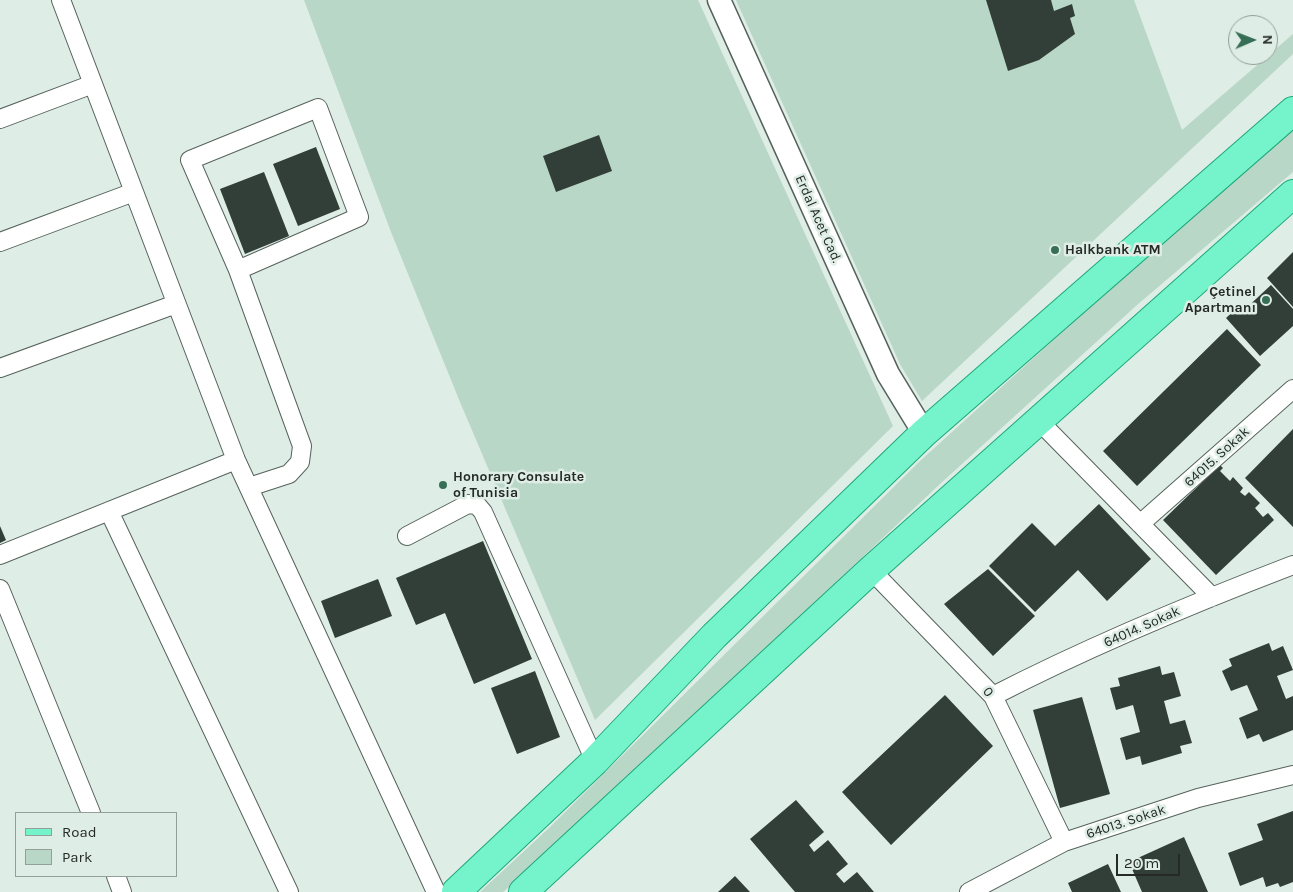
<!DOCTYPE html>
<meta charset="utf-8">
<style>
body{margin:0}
#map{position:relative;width:1293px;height:892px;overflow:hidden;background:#deede5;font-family:Karla,sans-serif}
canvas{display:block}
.legend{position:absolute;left:15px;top:812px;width:162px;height:65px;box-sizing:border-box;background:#deede5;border:1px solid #949f99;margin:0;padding:6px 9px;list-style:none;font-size:15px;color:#252a27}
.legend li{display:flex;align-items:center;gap:10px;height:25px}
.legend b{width:25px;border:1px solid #949f99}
.north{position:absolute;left:1228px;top:15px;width:50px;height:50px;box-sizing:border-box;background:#deede5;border:1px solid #949f99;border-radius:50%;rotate:89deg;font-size:14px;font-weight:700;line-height:20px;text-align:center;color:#252a27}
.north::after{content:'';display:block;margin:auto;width:18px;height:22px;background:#376f56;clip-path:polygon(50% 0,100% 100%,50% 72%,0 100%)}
.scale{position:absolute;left:1116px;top:854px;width:64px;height:22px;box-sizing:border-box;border:2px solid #252a27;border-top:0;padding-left:6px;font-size:15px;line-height:18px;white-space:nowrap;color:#252a27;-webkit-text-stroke:4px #deede5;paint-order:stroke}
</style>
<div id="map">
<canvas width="1293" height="892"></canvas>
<ul class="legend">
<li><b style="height:6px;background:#75f4cb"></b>Road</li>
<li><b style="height:14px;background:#b8d7c7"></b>Park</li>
</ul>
<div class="north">N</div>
<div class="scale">20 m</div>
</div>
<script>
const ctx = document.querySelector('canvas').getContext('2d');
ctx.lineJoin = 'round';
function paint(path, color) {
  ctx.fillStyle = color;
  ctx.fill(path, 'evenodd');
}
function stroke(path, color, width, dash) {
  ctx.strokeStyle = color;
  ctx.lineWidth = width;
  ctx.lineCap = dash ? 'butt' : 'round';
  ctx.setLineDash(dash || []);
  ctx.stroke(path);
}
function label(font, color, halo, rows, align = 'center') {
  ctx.font = font + ' Karla,sans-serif';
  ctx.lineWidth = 5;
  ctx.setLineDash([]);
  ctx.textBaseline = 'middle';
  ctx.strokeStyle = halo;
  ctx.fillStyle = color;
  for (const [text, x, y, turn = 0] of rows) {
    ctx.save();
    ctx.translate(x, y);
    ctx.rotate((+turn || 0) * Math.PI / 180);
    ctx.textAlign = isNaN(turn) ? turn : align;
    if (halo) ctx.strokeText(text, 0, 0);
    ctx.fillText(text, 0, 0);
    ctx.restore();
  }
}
const green = new Path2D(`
 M304,0H698L893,426L595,720L460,402L391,232Z
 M736,0H1134L1182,130L1293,34V54L922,401L900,364Z
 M1293,123V172L1137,305L941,483L562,841L503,892H480L549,828L920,461Z`);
const building = new Path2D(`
 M986,0H1051L1054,11L1072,4L1075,16L1070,18L1075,34L1039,60L1008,71Z
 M599,135L612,171L556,192L543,156Z
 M316,147L340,209L298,226L273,164Z
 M264,172L289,236L245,254L220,189Z
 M1293,252V307L1267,278Z
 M1271,285L1293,309V326L1260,356L1226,318L1239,306L1243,311Z
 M1227,329L1261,365L1137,486L1103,451Z
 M1293,429V527L1245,478Z
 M1220,465L1223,468L1220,471L1230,481L1233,477L1243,488L1240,492L1245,496L1249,492L1260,503L1255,508L1263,517L1268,513L1274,520L1216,575L1163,520Z
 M1099,504L1151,559L1107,601L1078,570L1035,612L989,566L1032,523L1055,546Z
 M0,526L6,540L0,543Z
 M483,541L532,659L474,684L445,613L416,625L396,578Z
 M988,569L1035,616L993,656L944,604Z
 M378,579L392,616L335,638L321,601Z
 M1269,643L1272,651L1283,646L1293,670L1277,676L1286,699L1293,696V730L1263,742L1259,734L1247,739L1239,718L1258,710L1247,685L1231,691L1222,671L1232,666L1229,659Z
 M1160,666L1162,675L1174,672L1181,696L1164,701L1170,724L1185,720L1192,743L1180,746L1182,753L1142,765L1140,756L1126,760L1120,738L1140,732L1133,705L1116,710L1110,688L1120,686L1118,678Z
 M535,671L560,737L517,754L491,688Z
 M945,695L993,746L891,845L842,792Z
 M1082,697L1110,794L1060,808L1033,710Z
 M796,800L824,832L809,845L814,852L828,840L848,864L836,874L844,883L857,872L874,892H795L750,839Z
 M1293,811V882L1280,887L1278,883L1266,887L1263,877L1240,886L1228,853L1263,840L1257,824Z
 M1184,837L1208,892H1142L1129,862Z
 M1108,864L1121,892H1072L1068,883Z
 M735,876L750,892H718Z`);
const minor = new Path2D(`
 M61,0L236,460L436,892
 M0,119L93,84
 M0,242L134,192
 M238,270L359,217L318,108L190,160L238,270L302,446L300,462L289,474L249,487
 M0,368L176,304
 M1038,420L1212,597
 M109,511L289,892
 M1140,524L1293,389
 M407,536L468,504L477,505L483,512L595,761
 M0,555L236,460
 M871,570L993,696L1064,842
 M0,589L91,813
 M993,696C1090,646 1191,604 1293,565
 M116,876L122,892
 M969,892L1064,842L1198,798L1293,775`);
const tertiary = new Path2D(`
 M719,0L888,374L924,433`);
const primary = new Path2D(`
 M456,892L595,761L714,636L924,433L1293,111
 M523,892L871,570L1293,194`);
const markers = [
 [1055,250,5,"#376f56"],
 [1266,300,5,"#376f56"],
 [443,485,5,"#376f56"]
];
const streetNames = [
 ["Erdal Acet Cad.",818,219,66],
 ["64015. Sokak",1217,457,-42],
 ["64014. Sokak",1142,627,-24],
 ["0",988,692,50],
 ["64013. Sokak",1126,822,-18]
];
const poiNames = [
 ["Halkbank ATM",1065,250],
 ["Çetinel",1256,292,"right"],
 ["Apartmanı",1256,308,"right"],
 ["Honorary Consulate",453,477],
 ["of Tunisia",453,493]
];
paint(green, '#b8d7c7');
paint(building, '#323e38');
stroke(minor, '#56635d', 20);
stroke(tertiary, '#56635d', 25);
stroke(primary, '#1da87b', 30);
stroke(minor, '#fff', 18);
stroke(tertiary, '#fff', 22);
stroke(primary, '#75f4cb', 28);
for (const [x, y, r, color] of markers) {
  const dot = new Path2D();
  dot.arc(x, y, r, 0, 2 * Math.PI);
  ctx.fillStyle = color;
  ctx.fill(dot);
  stroke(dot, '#deede5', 2);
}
label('14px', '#252a27', '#deede5', streetNames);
label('bold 14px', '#252a27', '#deede5', poiNames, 'left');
</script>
